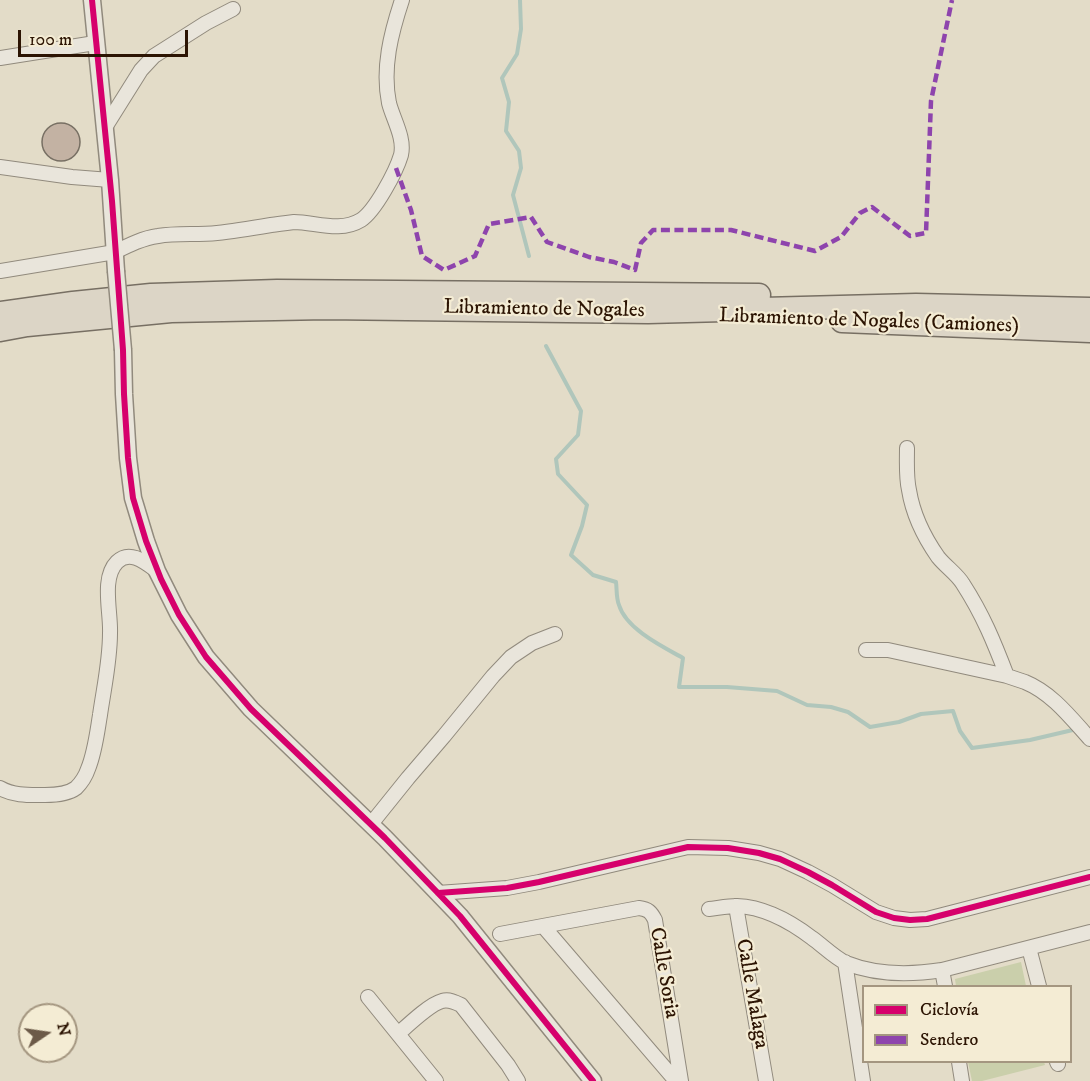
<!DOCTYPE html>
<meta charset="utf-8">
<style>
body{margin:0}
#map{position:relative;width:1090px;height:1081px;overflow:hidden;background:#e3dcc8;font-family:"IM FELL DW Pica",serif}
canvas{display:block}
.legend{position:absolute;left:862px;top:985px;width:210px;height:78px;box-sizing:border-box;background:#f4ecd4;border:2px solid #a49680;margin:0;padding:8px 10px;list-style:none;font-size:18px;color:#2c1403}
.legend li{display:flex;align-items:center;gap:12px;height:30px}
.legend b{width:30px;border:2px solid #a49680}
.north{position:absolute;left:18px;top:1003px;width:60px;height:60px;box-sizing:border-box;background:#f4ecd4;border:2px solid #a49680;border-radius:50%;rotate:77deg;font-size:16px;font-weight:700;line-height:24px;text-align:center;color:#2c1403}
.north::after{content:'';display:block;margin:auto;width:21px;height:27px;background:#6c5a48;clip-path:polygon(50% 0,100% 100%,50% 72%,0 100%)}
.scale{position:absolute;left:18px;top:30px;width:170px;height:27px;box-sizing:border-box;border:3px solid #2c1403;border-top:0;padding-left:8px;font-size:18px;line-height:21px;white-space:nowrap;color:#2c1403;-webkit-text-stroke:4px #f4ecd4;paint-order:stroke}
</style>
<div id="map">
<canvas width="1090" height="1081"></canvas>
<ul class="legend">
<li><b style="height:8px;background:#d6006c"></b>Ciclovía</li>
<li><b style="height:8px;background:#8e44ad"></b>Sendero</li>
</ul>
<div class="north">N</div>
<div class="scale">100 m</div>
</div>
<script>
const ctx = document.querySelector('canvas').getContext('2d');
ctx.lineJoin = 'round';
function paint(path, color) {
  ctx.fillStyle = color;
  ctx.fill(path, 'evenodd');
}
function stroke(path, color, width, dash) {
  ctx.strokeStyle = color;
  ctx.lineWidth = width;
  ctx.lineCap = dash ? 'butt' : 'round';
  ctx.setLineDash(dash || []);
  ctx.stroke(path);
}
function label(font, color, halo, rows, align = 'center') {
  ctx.font = font + ' "IM FELL DW Pica",serif';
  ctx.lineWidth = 4.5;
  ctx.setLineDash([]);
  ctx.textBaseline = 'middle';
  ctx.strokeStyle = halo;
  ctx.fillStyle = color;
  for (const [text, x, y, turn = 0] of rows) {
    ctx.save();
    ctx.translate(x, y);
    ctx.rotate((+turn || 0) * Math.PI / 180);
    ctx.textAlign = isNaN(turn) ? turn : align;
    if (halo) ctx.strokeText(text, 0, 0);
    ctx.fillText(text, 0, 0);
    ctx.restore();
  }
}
const green = new Path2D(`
 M1021,962L1026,986H956L955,979Z
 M968,1062H1044L1045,1065L982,1081H972Z`);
const stream = new Path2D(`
 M520,0L521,29L517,54L502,78L509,102L506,131L519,151L521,168L513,195L529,256
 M546,346L581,411L578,435L556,459L558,474L587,505L582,526L571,555L593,575L616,582C617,589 616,598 619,605C626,629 663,647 683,658L679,687H727L777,691L807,705L831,707L848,712L870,727L899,722L921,714L953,711L960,731L972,748L1030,740L1077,729`);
const building = new Path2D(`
 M42 142a19 19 0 1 1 38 0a19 19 0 1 1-38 0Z`);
const minor = new Path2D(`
 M0,58L95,43
 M104,129L141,70L154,56L206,23L233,9
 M0,167L72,177L110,180
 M0,271L115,252C129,245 143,238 158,236C177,233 197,235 217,233C235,231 253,228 271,225C278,224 286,223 294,222C315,222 340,233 361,220C375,211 396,172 401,155C405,138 393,119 389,103C382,68 391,33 402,0
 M907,448C907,462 906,477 909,490C913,515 924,537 938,557C946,567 957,574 963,584C983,615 994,642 1007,676
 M866,650H888L1007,676C1013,678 1019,680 1025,682C1052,693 1071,718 1090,739
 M0,788C14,796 29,795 45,795C55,795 68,794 76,788C81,783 86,775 88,769C95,752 97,733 100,715C104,687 110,661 110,633C111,612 101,578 117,562C130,549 146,563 157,571
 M371,824L408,778L444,736L493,676L511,657L532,643L555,634
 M438,893L507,888L539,882L688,847L728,848L759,853L780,859L808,872L832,885L876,912L894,918L910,920L927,919L1090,877
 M736,906L766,1081
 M709,909C718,908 728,906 737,906C764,907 791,922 812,938C822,945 835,958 846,963C876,975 910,975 942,970L1090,932
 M543,926L676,1081
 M500,934L639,908C648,909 651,912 655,920L681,1081
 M1029,948L1039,986
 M845,962L863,1081
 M942,970L945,986
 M368,997L436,1081
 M398,1034C408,1025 430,1004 442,1001C449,999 455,1002 461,1005L508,1065L518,1081
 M959,1062L962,1081
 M1057,1062L1058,1064`);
const tertiary = new Path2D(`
 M92,0L110,180L116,271
 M123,350L124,394L128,458L133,498L146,541L157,571L179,615L206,657L251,709L385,838L460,916L593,1081`);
const trunk = new Path2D(`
 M0,313L73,303L151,295L277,291L759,295
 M842,321L1090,331
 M0,330L27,325L171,311L326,308L648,312L916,305L1090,309`);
const tertiaryBridge = new Path2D(`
 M116,271L123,350`);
const quiet = new Path2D(`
 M396,168L411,210L422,256L444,270L475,256L489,224L531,217L547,242L589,257L614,262L635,270L641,243L653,230H731L815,251L841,237L860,213L872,207L910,236L926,233L931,101L952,0`);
const cycleway = new Path2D(`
 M92,0L112,201L123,350L124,394L128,458L133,498L146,541L161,579L179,615L206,657L251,709L385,838L460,916L593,1081
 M438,893L507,888L539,882L688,847L728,848L759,853L780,859L808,872L832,885L876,912L894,918L910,920L927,919L1090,877`);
const streetNames = [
 ["Libramiento de Nogales",544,310,1],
 ["Libramiento de Nogales (Camiones)",869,322,2],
 ["Calle Soria",663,973,80],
 ["Calle Malaga",751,994,80]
];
paint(green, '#cacfab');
stroke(stream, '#b0c6bb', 4);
paint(building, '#c3b2a3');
stroke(building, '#776f63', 1.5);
stroke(minor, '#918a7d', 16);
stroke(tertiary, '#918a7d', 19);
stroke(trunk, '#776f63', 25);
stroke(minor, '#e9e5db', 14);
stroke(tertiary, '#e9e5db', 16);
stroke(trunk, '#dcd5c6', 22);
stroke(tertiaryBridge, '#918a7d', 19, []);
stroke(tertiaryBridge, '#e9e5db', 16);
stroke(quiet, '#8e44ad', 4.5, [9, 4.5]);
stroke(cycleway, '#d6006c', 6);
label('21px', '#2c1403', '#f4ecd4', streetNames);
</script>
